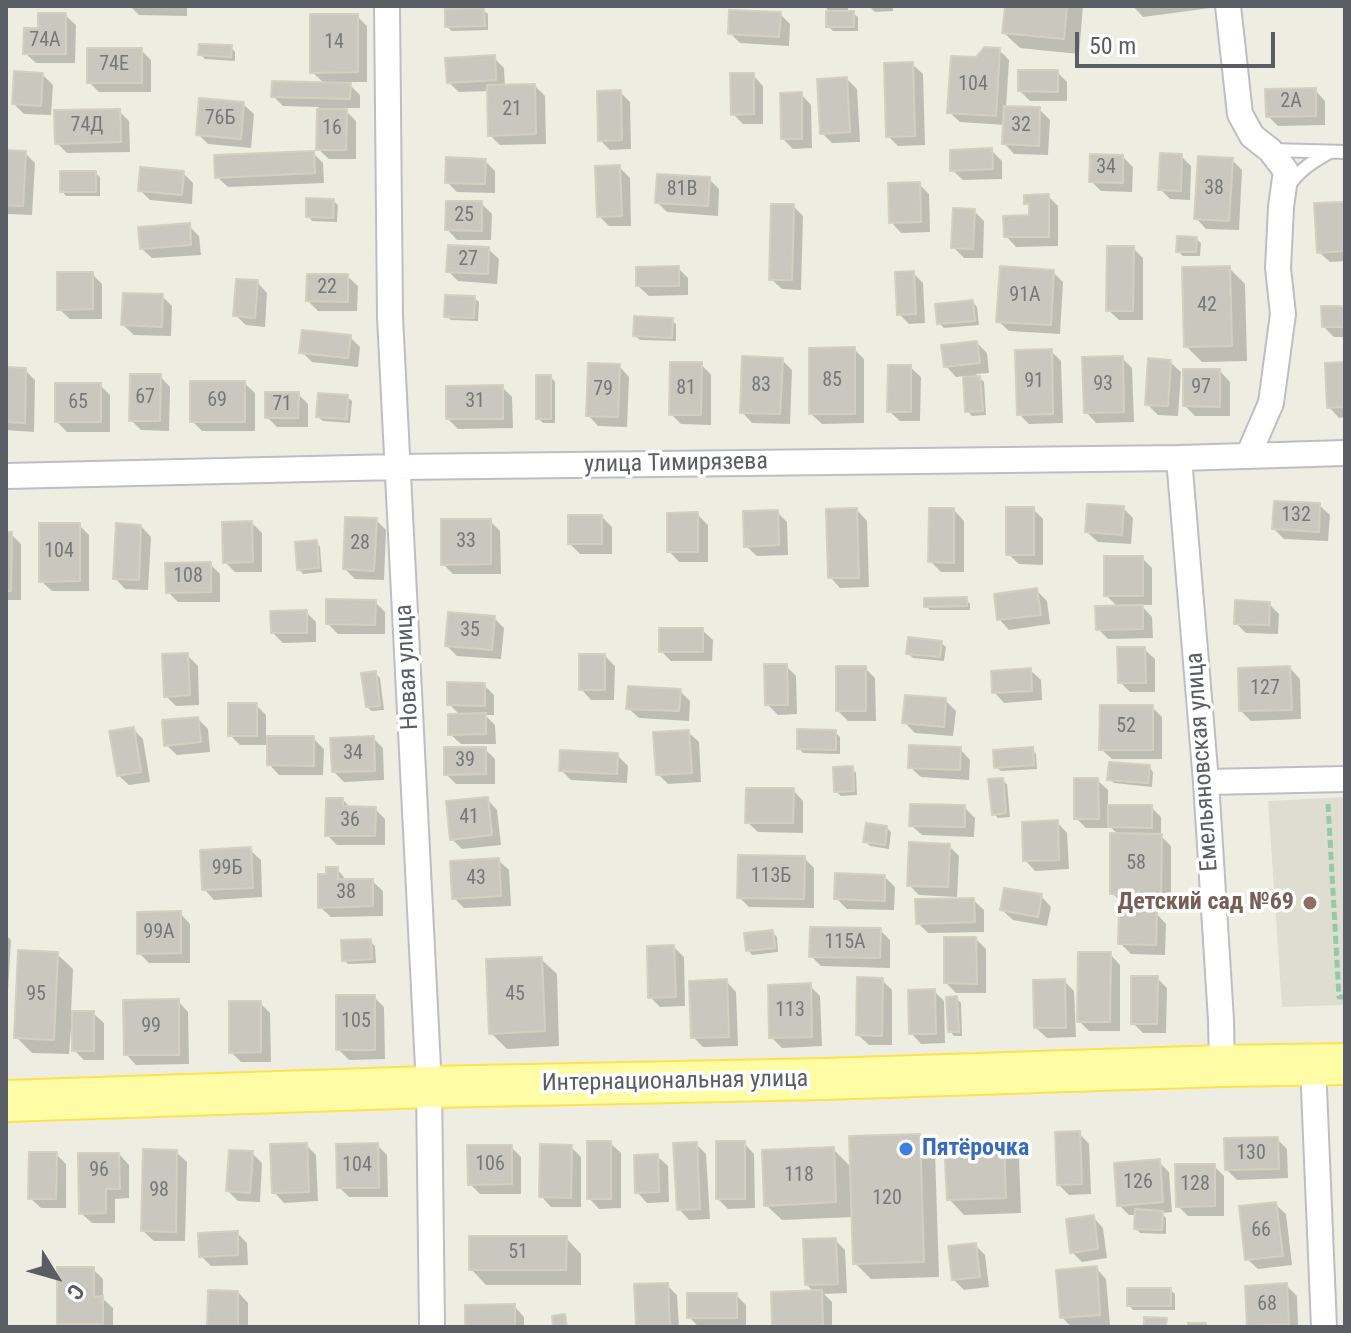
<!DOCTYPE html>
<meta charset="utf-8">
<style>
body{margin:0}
#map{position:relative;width:1351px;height:1333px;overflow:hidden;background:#eeede1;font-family:"Roboto Condensed",sans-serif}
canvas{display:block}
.frame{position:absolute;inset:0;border:8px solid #5a5d64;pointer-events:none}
.north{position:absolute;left:16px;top:1237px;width:80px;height:80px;-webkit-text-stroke:6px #fff;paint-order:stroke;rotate:127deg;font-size:22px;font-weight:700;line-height:32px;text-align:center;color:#5a5d64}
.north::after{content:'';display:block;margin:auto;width:28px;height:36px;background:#5a5d64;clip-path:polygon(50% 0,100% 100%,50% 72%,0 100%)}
.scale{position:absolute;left:1075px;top:32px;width:200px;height:36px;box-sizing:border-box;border:4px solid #5a5d64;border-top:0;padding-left:10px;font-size:24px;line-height:28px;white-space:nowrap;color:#5a5d64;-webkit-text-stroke:6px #fff;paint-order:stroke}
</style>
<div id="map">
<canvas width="1351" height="1333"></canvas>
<div class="frame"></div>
<div class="north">С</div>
<div class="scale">50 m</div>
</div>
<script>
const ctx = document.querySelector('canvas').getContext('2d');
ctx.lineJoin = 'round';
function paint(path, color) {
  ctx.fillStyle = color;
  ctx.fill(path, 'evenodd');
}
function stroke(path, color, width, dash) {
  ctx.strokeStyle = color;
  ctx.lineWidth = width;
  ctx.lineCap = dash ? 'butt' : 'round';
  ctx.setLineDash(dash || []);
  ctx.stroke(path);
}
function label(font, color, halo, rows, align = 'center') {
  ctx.font = font + ' "Roboto Condensed",sans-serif';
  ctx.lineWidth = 7;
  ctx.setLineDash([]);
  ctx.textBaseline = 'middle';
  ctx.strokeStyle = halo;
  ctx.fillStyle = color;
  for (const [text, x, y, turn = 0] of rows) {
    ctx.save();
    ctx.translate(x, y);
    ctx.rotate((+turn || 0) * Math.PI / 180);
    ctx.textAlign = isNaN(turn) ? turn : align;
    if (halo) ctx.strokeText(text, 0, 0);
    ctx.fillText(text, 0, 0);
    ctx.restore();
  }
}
const education = new Path2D(`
 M1345,797V1005L1282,1007L1268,801Z`);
const shadow = new Path2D(`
 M130,6H187V16L139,15Z
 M824,6H848V13H853L858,17V31H833L828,26L831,13Z
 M869,6H893V11L875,12Z
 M1007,6H1083L1079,54L1020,48L1004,33Z
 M1133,6H1218V7L1143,17Z
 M483,10L488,14V30L452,31L447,27Z
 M780,14L790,24L789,46L740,43L730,33Z
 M65,15L76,25L75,63H36L25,53L40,30Z
 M357,16L367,26V82H347L360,95V108H343L356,121V159H329L318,149L319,107L283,106L273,96L325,84L312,72Z
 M231,47L235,52V61L205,59L200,54Z
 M141,50L151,60V92H99L89,82Z
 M999,50L1009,60L1006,108L1039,109L1050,120L1048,155L1014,154L1004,143L1005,125L960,122L949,112L976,59Z
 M494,58L504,68L505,87L535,86L545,96L546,144L500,145L490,135L489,91L459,92L448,82Z
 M912,64L923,74L925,145L898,146L888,136Z
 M1057,72L1067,82V101H1030L1020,91Z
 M43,75L53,85L51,115L24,114L14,104Z
 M753,75L763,86V124H743L733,114Z
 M847,79L857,89L860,142L832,143L822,133Z
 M1315,90L1325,101V125L1278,126L1268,116Z
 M620,92L630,102L631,149L610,150L600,140Z
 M801,94L811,105L812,148L793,149L783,139Z
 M243,104L254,114L251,148L208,144L198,134Z
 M119,111L129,121L130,152L67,153L57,143Z
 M991,150L1002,161V179L963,180L952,170Z
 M6,152L25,153L35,163L32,215L8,214L6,213Z
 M313,153L323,163L324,183L228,187L217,177Z
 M1181,156L1191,166L1190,200L1170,199L1160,189Z
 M1123,157L1133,167L1132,192L1101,191L1091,181Z
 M1232,160L1242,170L1239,230L1206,229L1196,218Z
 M485,161L495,171V193L457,192L447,182Z
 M619,167L630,178L631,226H609L599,216Z
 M95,173L100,177V196H66L62,191Z
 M183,173L193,183L192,204L150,200L140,190Z
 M709,179L719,189L718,216L667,212L657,202Z
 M919,184L929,194L930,232L901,233L891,222Z
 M1048,196L1058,206V246L1016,247L1006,236L1031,217V209L1026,203Z
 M333,201L338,205L337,222L312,221L308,216Z
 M481,203L492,214L491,240H457L447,229Z
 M1345,204V261L1330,262L1319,252Z
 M793,206L803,216L801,290L782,289L771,279Z
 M974,211L984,221L983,258H964L953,247Z
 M189,226L199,236L201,255L152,258L141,248Z
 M1196,239L1201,243L1200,256H1183L1178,251Z
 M1133,248L1143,258V320H1119L1108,310Z
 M488,249L499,259L497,284L458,281L448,271Z
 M6,252L8,254L7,274H6Z
 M678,268L688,278V295L649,296L638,286Z
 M1229,268L1245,284L1247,361L1202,362L1186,346Z
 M1053,272L1063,282L1060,334L1009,331L998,321Z
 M913,273L923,283L925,323L909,324L899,314Z
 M92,274L102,284V319H70L59,309Z
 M347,276L358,286L357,311H318L308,301Z
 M257,282L267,293L265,327L246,325L235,315Z
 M162,296L172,306L171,336L134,335L123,325Z
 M474,298L479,302L478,321L451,320L446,316Z
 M973,302L977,307L979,325L944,328L939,323Z
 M1345,308V337H1334L1324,327Z
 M672,320L676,324V341L640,340L635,336Z
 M350,337L360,347L358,367L312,362L302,352Z
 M977,343L987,353L989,373L976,374L984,382L986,415L972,416L967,411L965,376L956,377L946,366Z
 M854,349L864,359V423L822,424L811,414Z
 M1051,351L1061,361L1063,423L1029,424L1019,414Z
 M1122,358L1132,368L1134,422L1096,423L1086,412Z
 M782,360L792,370L790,424L752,423L742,412Z
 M1170,362L1181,372L1178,416L1158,415L1147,404Z
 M701,364L711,375V425L681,424L671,414Z
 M1345,364V417L1339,418L1329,407Z
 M619,366L629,377L627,427L598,426L588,415Z
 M910,367L921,377L920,421H900L889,411Z
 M6,369L25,370L35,380L34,432L6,430Z
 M1220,371L1230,382V416H1195L1185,406Z
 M160,376L170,387L169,431L141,430L131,420Z
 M551,377L555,382V423H543L538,418Z
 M244,383L255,393V431H202L192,421Z
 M100,385L110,395V432H67L57,422Z
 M502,387L512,397L513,428L458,429L448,419Z
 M298,394L308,404V427H277L267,417Z
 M347,397L352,401L350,423L323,421L318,417Z
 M1319,505L1330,515L1328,541L1284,539L1274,529Z
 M1123,508L1133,518L1131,544L1098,542L1087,532Z
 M1033,509L1043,519V565L1019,564L1008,554Z
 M857,510L867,521L869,587L840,588L830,577Z
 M954,510L964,521V572H941L930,561Z
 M777,512L787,522L788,555L757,556L746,546Z
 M697,514L708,525V562H679L669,551Z
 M602,517L612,527V554H580L570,544Z
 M376,520L386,530L384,580L355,579L345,569Z
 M490,521L500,531L501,574H453L443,564Z
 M252,523L262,533V572H235L225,562Z
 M79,525L89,535V591H52L41,581Z
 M141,526L151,537L148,590L125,589L115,578Z
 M6,534H11L21,544V600H6Z
 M316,542L320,547L322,572L303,574L299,569Z
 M1142,558L1152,568V605H1141L1152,617L1153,638L1108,639L1098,629L1118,607L1106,595Z
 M210,564L220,574V602H178L168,592Z
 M1036,590L1047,601L1050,624L1009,630L999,619Z
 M966,599L970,604V610H930L926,606Z
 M375,602L385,612V634H338L328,624Z
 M1269,604L1279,614L1278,634L1246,633L1236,623Z
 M306,612L316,622V642L283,643L273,633Z
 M494,618L504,628L501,659L457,656L447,646Z
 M702,630L713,640L712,661H671L661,651Z
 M941,643L946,647L944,661L913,658L908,653Z
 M1144,649L1155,659V692H1130L1120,682Z
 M187,655L198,666L199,705L176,706L166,696Z
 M605,656L615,666L614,700H591L581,689Z
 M786,666L796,676L797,714L778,715L767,704Z
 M865,668L875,678L876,721H848L838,711Z
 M1290,668L1300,679L1301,719L1251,721L1241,711Z
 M1030,670L1041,680L1042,700L1004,703L994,692Z
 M375,673L380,678L384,710L372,711L367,707Z
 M484,685L494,695V715H485L495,725L496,744H461L450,734L460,715L449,704Z
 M680,691L690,701L689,721L639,718L628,708Z
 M945,700L956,711L953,736L915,733L904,722Z
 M256,705L266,715V738H313L324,749L323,775H279L269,764V745H240L230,735Z
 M1152,707L1162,717V759H1112L1101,749Z
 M198,719L208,729L210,752L177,755L166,745Z
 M133,729L143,739L150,782L129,785L118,775Z
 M688,732L699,742L701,782L668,784L658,774Z
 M835,732L840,737V754L803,753L799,748Z
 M373,738L383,748L384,780L344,782L334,772Z
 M485,749L495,759V784H456L446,774Z
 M960,749L970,760L969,780L921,777L910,767Z
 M1032,749L1036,754L1037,769L1001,771L996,767Z
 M617,755L628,766L627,783L571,780L561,770Z
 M1149,767L1153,772L1152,787L1114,783L1109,779Z
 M852,768L856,773L857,795L841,796L836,791Z
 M1002,780L1007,784L1010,817L998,818L994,814Z
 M1097,780L1108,790V807H1151L1161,817V836L1171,846V903H1122L1112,893L1119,835L1108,825V828H1086L1076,818Z
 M793,790L803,801V833L758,832L747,822Z
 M487,799L497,810L501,845L462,849L452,839Z
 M343,800L351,808L375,809L385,819V845H337L327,835Z
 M964,807L975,818L974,837L922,835L911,825Z
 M1057,822L1067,833L1069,869L1035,871L1025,860Z
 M887,828L891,832L889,849L870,846L866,842Z
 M949,846L959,856L957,897L919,895L909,885Z
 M250,850L261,860L262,897L214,900L204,889Z
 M804,858L814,868V908L749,907L739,897Z
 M498,860L509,870L511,906L464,908L454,898Z
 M337,869L347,881H372L383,891V916L331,917L320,907L328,876Z
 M885,877L895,887L894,910L847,909L836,898Z
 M1041,896L1051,907L1047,926L1013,920L1002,910Z
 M973,900L984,910V932L928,933L918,923Z
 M180,913L190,924V963H149L139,953Z
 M1156,913L1166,924L1165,955L1131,954L1120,943Z
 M880,930L890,940V968L821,966L811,956Z
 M772,932L777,937L778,952L752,955L748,950Z
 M6,935L11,940L8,991L6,990Z
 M976,939L986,949V993H956L946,983Z
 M370,941L375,946L376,963L348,964L344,960Z
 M674,947L684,957L685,1006L660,1007L650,997Z
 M57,954L73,969L71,1013H93L104,1023V1060H84L74,1050V1028H71L69,1054L32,1053L16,1037Z
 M1110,954L1120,965V1031H1089L1079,1021Z
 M541,959L557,974L559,1046L507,1049L491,1033Z
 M1157,978L1167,988L1166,1033H1143L1133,1023Z
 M882,980L892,990V1045H869L858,1035Z
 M726,981L736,992L738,1046L703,1047L693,1037Z
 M1064,981L1074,991L1076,1037L1047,1038L1036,1028Z
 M810,986L820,996L822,1046L782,1048L771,1037Z
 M934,991L944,1001L945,1043L921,1044L911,1033Z
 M374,997L384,1007L385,1059L349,1060L338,1049Z
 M956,998L961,1003L962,1036H954L950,1031Z
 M178,1001L188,1012L189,1064L136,1065L126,1054Z
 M260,1003L270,1013L271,1062H241L231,1052Z
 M1079,1133L1089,1144L1091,1194L1069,1195L1059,1185Z
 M920,1136L935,1151L939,1277L871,1279L855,1263L854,1217L782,1220L766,1205L833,1149L852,1168Z
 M1277,1139L1287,1149L1288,1178L1237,1180L1227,1170Z
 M1003,1142L1019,1158L1021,1213L964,1215L949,1199Z
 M610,1143L621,1153V1208L599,1209L589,1198Z
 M744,1143L754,1154L755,1208L728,1209L718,1199Z
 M696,1144L706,1154L710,1219L689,1220L679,1209Z
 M306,1145L316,1155L318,1201L284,1203L274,1192Z
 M377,1145L387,1155L388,1197H349L339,1187Z
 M511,1147L521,1157V1194H480L470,1184Z
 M571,1147L581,1157V1207H551L541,1196Z
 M176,1152L187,1162L185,1241H154L143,1231Z
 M252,1153L262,1163L260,1202L238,1201L228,1191Z
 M56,1154L66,1164V1208H41L30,1198Z
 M119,1154L129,1165V1198L115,1199V1223H92L81,1213Z
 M657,1156L668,1166L669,1202L647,1203L637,1192Z
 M1159,1162L1169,1172L1172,1212L1162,1213L1166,1218V1234L1140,1233L1136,1228L1137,1215H1129L1119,1205Z
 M1214,1166L1224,1176V1216H1188L1178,1206Z
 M1275,1204L1286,1214L1292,1265L1258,1269L1247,1259Z
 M1093,1217L1103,1228L1107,1258L1082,1262L1072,1252Z
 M237,1233L247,1243L248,1265L211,1266L201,1256Z
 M566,1238L581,1254V1285H486L471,1269Z
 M835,1240L845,1250L847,1293L824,1294L832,1302V1327H774L773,1293L814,1292L806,1284Z
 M975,1245L985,1255L989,1287L964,1290L954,1280Z
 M1096,1268L1106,1279L1110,1325L1071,1327L1062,1317Z
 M93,1269L103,1279V1299L113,1308V1327H63L59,1324Z
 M667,1285L677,1295L679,1327H638Z
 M1286,1285L1297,1296L1298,1327H1251L1249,1325Z
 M1170,1290L1175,1294V1310H1133L1129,1305Z
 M238,1292L248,1303V1327H209Z
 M736,1295L746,1305V1327H699L689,1317Z
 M514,1306L524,1317V1327L467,1326Z`);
const building = new Path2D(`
 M1005,6H1067L1064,39L1002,33Z
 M484,8L485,26L445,27V9Z
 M729,10L781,12L779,37L728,34Z
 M826,11H854V27H826Z
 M38,13H66V54H23L24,28H38Z
 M310,14H358V72L310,73Z
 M199,44L232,45L231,57L198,55Z
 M985,47L1000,48L996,116L947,113L951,56L976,57Z
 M87,48H142V83H87Z
 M495,55L496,80L447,83L445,58Z
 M913,62L915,136L886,137L884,63Z
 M1018,70H1058V92L1018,91Z
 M14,71L43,73L41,106L12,104Z
 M730,73H754V114L731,115Z
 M847,77L850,132L820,134L817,79Z
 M272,81L351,83L350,99L271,97Z
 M535,84L536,134L488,136L487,85Z
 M1316,88V116L1266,117L1265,89Z
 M621,90L622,140L598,141L597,91Z
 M802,92V139H781L780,93Z
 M199,98L244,102L241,139L196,135Z
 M1004,106L1040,107L1039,146L1002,144Z
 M120,109L121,142L55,144L54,110Z
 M317,109H347L346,150H316Z
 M992,148L993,169L950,171V150Z
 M6,150L26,151L23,206L6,205Z
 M314,151L315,173L215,178L214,155Z
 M1160,153L1182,154L1181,191L1158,190Z
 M1090,154L1123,155V183L1089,182Z
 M1198,156L1233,158L1229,221L1194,219Z
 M446,157L486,159L485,184L445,183Z
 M620,165L622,216L597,217L595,166Z
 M140,167L184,171L182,195L138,191Z
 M60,171H96V192H60Z
 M657,174L710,177L708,206L655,203Z
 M920,182L921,222L889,223L888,183Z
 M1049,194V237H1004L1003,216L1029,215V204H1024V195Z
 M306,198L334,199L333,218L306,217Z
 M446,201H482V231L445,230Z
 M1345,202V251L1317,253L1314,203Z
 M771,204H794L792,280H769Z
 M953,208L975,209L973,249L951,248Z
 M190,223L191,245L140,249L138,227Z
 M1177,236L1197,237L1196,252H1176Z
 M448,245L489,247L488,274L446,272Z
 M1107,246H1134L1133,311H1106Z
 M679,266V286H636V267Z
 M1000,266L1054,270L1051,325L996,322Z
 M1230,266L1232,346L1184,347L1182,267Z
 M914,271L916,314L897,315L895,272Z
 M57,272H93V309L57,310Z
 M307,274H348V302L306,301Z
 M236,279L258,280L255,318L233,316Z
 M123,293L163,294L162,327L121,325Z
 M445,295L475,296L474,318L444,317Z
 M973,300L975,321L937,324L935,304Z
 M1321,306H1345V327H1322Z
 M634,316L673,318L672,338L633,336Z
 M302,330L351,335L348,358L299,353Z
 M977,341L980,363L944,367L941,345Z
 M855,347V414H809V348Z
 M1052,349L1053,414L1017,415L1015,350Z
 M742,356L783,358L780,414L740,413Z
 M1123,356L1124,412L1084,413L1082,357Z
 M1148,358L1171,360L1168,406L1145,405Z
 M670,362H702L701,415H669Z
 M1345,362V407L1327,408L1325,363Z
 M588,363L620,364L618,417L586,416Z
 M888,365H911V412H887Z
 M6,367L26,368L25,423L6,422Z
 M1183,369H1220V407L1183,406Z
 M130,374H161L160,421H129Z
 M536,375H551V419H536Z
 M980,376L983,411L965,412L963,377Z
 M190,381H245V422H190Z
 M55,383H101V422H55Z
 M503,385V419H446V386Z
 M265,392H299L298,418H265Z
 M318,393L348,395L347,419L316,417Z
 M1274,501L1320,503L1319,532L1272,529Z
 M1087,504L1124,506L1122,535L1085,532Z
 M1006,507H1034V555H1006Z
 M857,508L859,578H828L826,509Z
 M929,508H954V563L928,562Z
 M778,510L779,545L744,547L743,511Z
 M698,512V552H667V513Z
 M568,515H602V544H568Z
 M345,517L377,518L374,571L343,569Z
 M441,519H491V564L441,565Z
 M252,521L253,562L223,563L222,522Z
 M39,523H80V581L39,582Z
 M116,523L141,525L139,580L113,579Z
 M6,532H12L11,591H6Z
 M317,540L319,568L297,570L295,542Z
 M1104,556H1143V596H1104Z
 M211,562V592L166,593L165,563Z
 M1037,588L1041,615L997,620L994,594Z
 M967,597V606L924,607V598Z
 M326,599L376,600L375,625L326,624Z
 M1235,600L1270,602L1269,625L1234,624Z
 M1143,605V629L1096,630L1095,606Z
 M307,610V633H271L270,611Z
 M448,612L495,616L492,650L445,646Z
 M659,628H703V652H659Z
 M908,637L942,641L940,657L906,654Z
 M1117,647H1145L1146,683H1118Z
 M188,653L190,695L164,697L162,654Z
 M579,654H605V690H579Z
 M764,664H787L788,705H765Z
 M836,666H866V711H836Z
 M1290,666L1292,710L1239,711L1238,668Z
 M1031,668L1032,691L992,693L991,671Z
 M376,671L380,706L366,707L361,673Z
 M447,682L485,683V706L447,705Z
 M628,686L681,689L679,711L626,709Z
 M905,695L946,698L944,727L902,723Z
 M228,703H257V736H228Z
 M1100,705H1153V750H1099Z
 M486,713V734L448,735V714Z
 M198,717L201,742L164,746L162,720Z
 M134,727L141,772L117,776L109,731Z
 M797,729L836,730V750L797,749Z
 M689,730L692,773L656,775L653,732Z
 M267,736H314V766L267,765Z
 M374,736L375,771L332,772L330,738Z
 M909,745L961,747L960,770L908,768Z
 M444,747H486V774L444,775Z
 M1033,747L1034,765L994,768L993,750Z
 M560,750L618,753L617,774L559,771Z
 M1109,762L1150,765L1148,783L1107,780Z
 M853,766L854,791L834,792L833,767Z
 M1003,778L1006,813L992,815L988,779Z
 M1074,778H1098L1099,819H1074Z
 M746,788H794L793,823H745Z
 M488,797L492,835L450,840L446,801Z
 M326,798H343V806L376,807L375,836H325Z
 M910,804L965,805V827L909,826Z
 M1108,805H1152V828L1108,827Z
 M1058,820L1059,860L1023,861L1022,822Z
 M866,823L887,826L885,845L863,842Z
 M1110,833L1162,834L1161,894H1110Z
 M909,842L950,844L948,887L907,886Z
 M251,847L253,888L202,890L200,850Z
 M738,855L805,856L804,899L737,898Z
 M499,858L501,896L452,899L450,861Z
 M326,867H338V879H373V906L318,908V874H326Z
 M835,873L885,875V901L834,899Z
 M1004,888L1042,894L1038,917L1000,910Z
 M974,898L975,922L916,924L915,899Z
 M1119,910L1157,911L1156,945L1118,944Z
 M181,911V953L137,954V912Z
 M810,927L881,928L880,958L809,957Z
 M773,930L775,948L746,951L744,933Z
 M944,937H976L977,984L944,983Z
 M371,939L372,959L342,961L341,940Z
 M674,945L676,997L648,998L647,946Z
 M18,950L58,952L54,1040L14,1038Z
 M1078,952H1111L1110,1022H1077Z
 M542,957L545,1031L489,1034L486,959Z
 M1131,976H1158L1157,1024H1131Z
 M857,977L883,978L882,1036L856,1035Z
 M727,979L729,1037L691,1038L689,981Z
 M1065,979L1066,1028H1034L1033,980Z
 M811,983L812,1037L769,1038L768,985Z
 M935,989L936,1034H909L908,990Z
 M336,995H375V1050H336Z
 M957,996L959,1032H948L946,997Z
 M179,999V1055H124L123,1000Z
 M229,1001H261V1052L229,1053Z
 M72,1011H94V1051H72Z
 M1080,1131L1082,1184L1057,1185L1055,1132Z
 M920,1134L924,1262L853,1264L849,1136Z
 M1278,1137L1279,1169L1225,1170L1224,1138Z
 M1004,1140L1006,1198L947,1200L944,1143Z
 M587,1141H611V1199H587Z
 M716,1141H745V1199H716Z
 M697,1142L700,1209L677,1210L673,1143Z
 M307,1143L309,1192L272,1193L270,1144Z
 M378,1143L379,1188H337L336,1144Z
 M540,1144L572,1145L571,1198L539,1197Z
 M467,1145H512V1184L468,1185Z
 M834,1147L836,1202L764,1206L762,1150Z
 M143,1149L177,1150L176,1232L141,1231Z
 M229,1150L253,1151L250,1193L226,1191Z
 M29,1152H57L56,1199H28Z
 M78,1153H119L120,1189H106V1213L79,1214Z
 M658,1154L659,1192L635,1193L634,1155Z
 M1160,1159L1163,1202L1117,1206L1114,1163Z
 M1175,1164H1215V1206L1176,1207Z
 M1276,1202L1283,1256L1245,1260L1239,1206Z
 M1135,1209L1163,1211L1162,1230L1134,1229Z
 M1094,1215L1098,1249L1070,1253L1066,1219Z
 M238,1231V1255L199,1257L198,1233Z
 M469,1236H567L566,1270H469Z
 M836,1238L838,1284L805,1285L803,1239Z
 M976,1243L980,1277L952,1280L948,1246Z
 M1097,1266L1100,1315L1060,1318L1056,1270Z
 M57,1267H94V1297L103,1296V1324H57Z
 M668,1283L670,1327H636L634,1284Z
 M1287,1283L1289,1324L1247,1326L1245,1286Z
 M1127,1288H1171V1306H1127Z
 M208,1290L238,1291V1327H207Z
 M822,1290L823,1326L772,1327L771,1292Z
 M687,1293H737V1318H687Z
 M515,1304V1326L465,1327V1305Z
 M565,1314L567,1327H553L552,1316Z
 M1144,1317L1167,1318L1166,1327H1144Z
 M1188,1323H1206V1327H1188Z`);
const path = new Path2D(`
 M1328,804L1339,997H1345`);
const service = new Path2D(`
 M1272,150L1345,152
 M1288,187C1298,171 1312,162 1328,153`);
const minor = new Path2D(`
 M387,6L390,317L429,1087L432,1327
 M1228,6L1240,114L1252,136L1270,150L1286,171L1281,207L1278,268L1283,314L1271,403L1248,456
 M1179,458L1206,782L1221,1020L1222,1066
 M6,476L397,467L1179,458L1345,453
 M1206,782L1345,779
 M1313,1065L1324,1327`);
const primary = new Path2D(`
 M6,1101L429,1087L824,1079L1222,1066L1345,1064`);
const markers = [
 [1310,903,8,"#8d6e63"],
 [906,1149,8,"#3f7fe0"]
];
const numberNames = [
 ["74А",45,41],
 ["14",334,43],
 ["74Е",114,65],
 ["104",973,85],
 ["2А",1291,102],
 ["21",512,110],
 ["76Б",220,119],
 ["74Д",87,126],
 ["32",1021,126],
 ["16",332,129],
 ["34",1106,168],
 ["38",1214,189],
 ["81В",682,190],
 ["25",464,216],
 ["27",468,260],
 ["22",327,288],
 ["91А",1025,296],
 ["42",1207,306],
 ["85",832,381],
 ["91",1034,382],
 ["93",1103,385],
 ["83",761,386],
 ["97",1201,388],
 ["81",686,389],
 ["79",603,390],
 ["67",145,398],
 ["69",217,401],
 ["31",475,402],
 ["65",78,403],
 ["71",282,405],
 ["132",1296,516],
 ["33",466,542],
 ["28",360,544],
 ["104",59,552],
 ["108",188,577],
 ["35",470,631],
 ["127",1265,689],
 ["52",1126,727],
 ["34",353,754],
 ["39",465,761],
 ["41",469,818],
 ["36",350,821],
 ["58",1136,864],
 ["99Б",227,869],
 ["113Б",771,877],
 ["43",476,879],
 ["38",346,893],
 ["99А",159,933],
 ["115А",845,943],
 ["95",36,995],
 ["45",515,995],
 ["113",790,1011],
 ["105",356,1022],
 ["99",151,1027],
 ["130",1251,1154],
 ["106",490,1165],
 ["104",357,1166],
 ["96",99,1171],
 ["118",799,1176],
 ["126",1138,1183],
 ["128",1195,1185],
 ["98",159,1191],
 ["120",887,1199],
 ["66",1261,1231],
 ["51",518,1253],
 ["68",1267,1305]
];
const streetNames = [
 ["улица Тимирязева",676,464,-1],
 ["Новая улица",408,667,-93],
 ["Емельяновская улица",1203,762,-94],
 ["Интернациональная улица",675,1082,-1]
];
const educationNames = [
 ["Детский сад №69",1294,903]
];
const shopNames = [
 ["Пятёрочка",922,1149]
];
paint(education, '#deddd0');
paint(shadow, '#0003');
paint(building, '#c9c7be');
stroke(building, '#d4d0bf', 2);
stroke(service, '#bcbec4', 16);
stroke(minor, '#bcbec4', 28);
stroke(primary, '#fde24c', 44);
stroke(path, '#94c9ab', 5, [8, 4]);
stroke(service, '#fff', 12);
stroke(minor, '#fff', 24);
stroke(primary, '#fffca6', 40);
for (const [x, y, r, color] of markers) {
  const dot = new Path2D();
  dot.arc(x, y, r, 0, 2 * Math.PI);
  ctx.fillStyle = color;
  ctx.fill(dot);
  stroke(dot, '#fff', 3);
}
label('20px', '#76787a', null, numberNames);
label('24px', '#5a5d64', '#fff', streetNames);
label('bold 24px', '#785e54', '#fff', educationNames, 'right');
label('bold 24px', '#366cbe', '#fff', shopNames, 'left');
</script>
